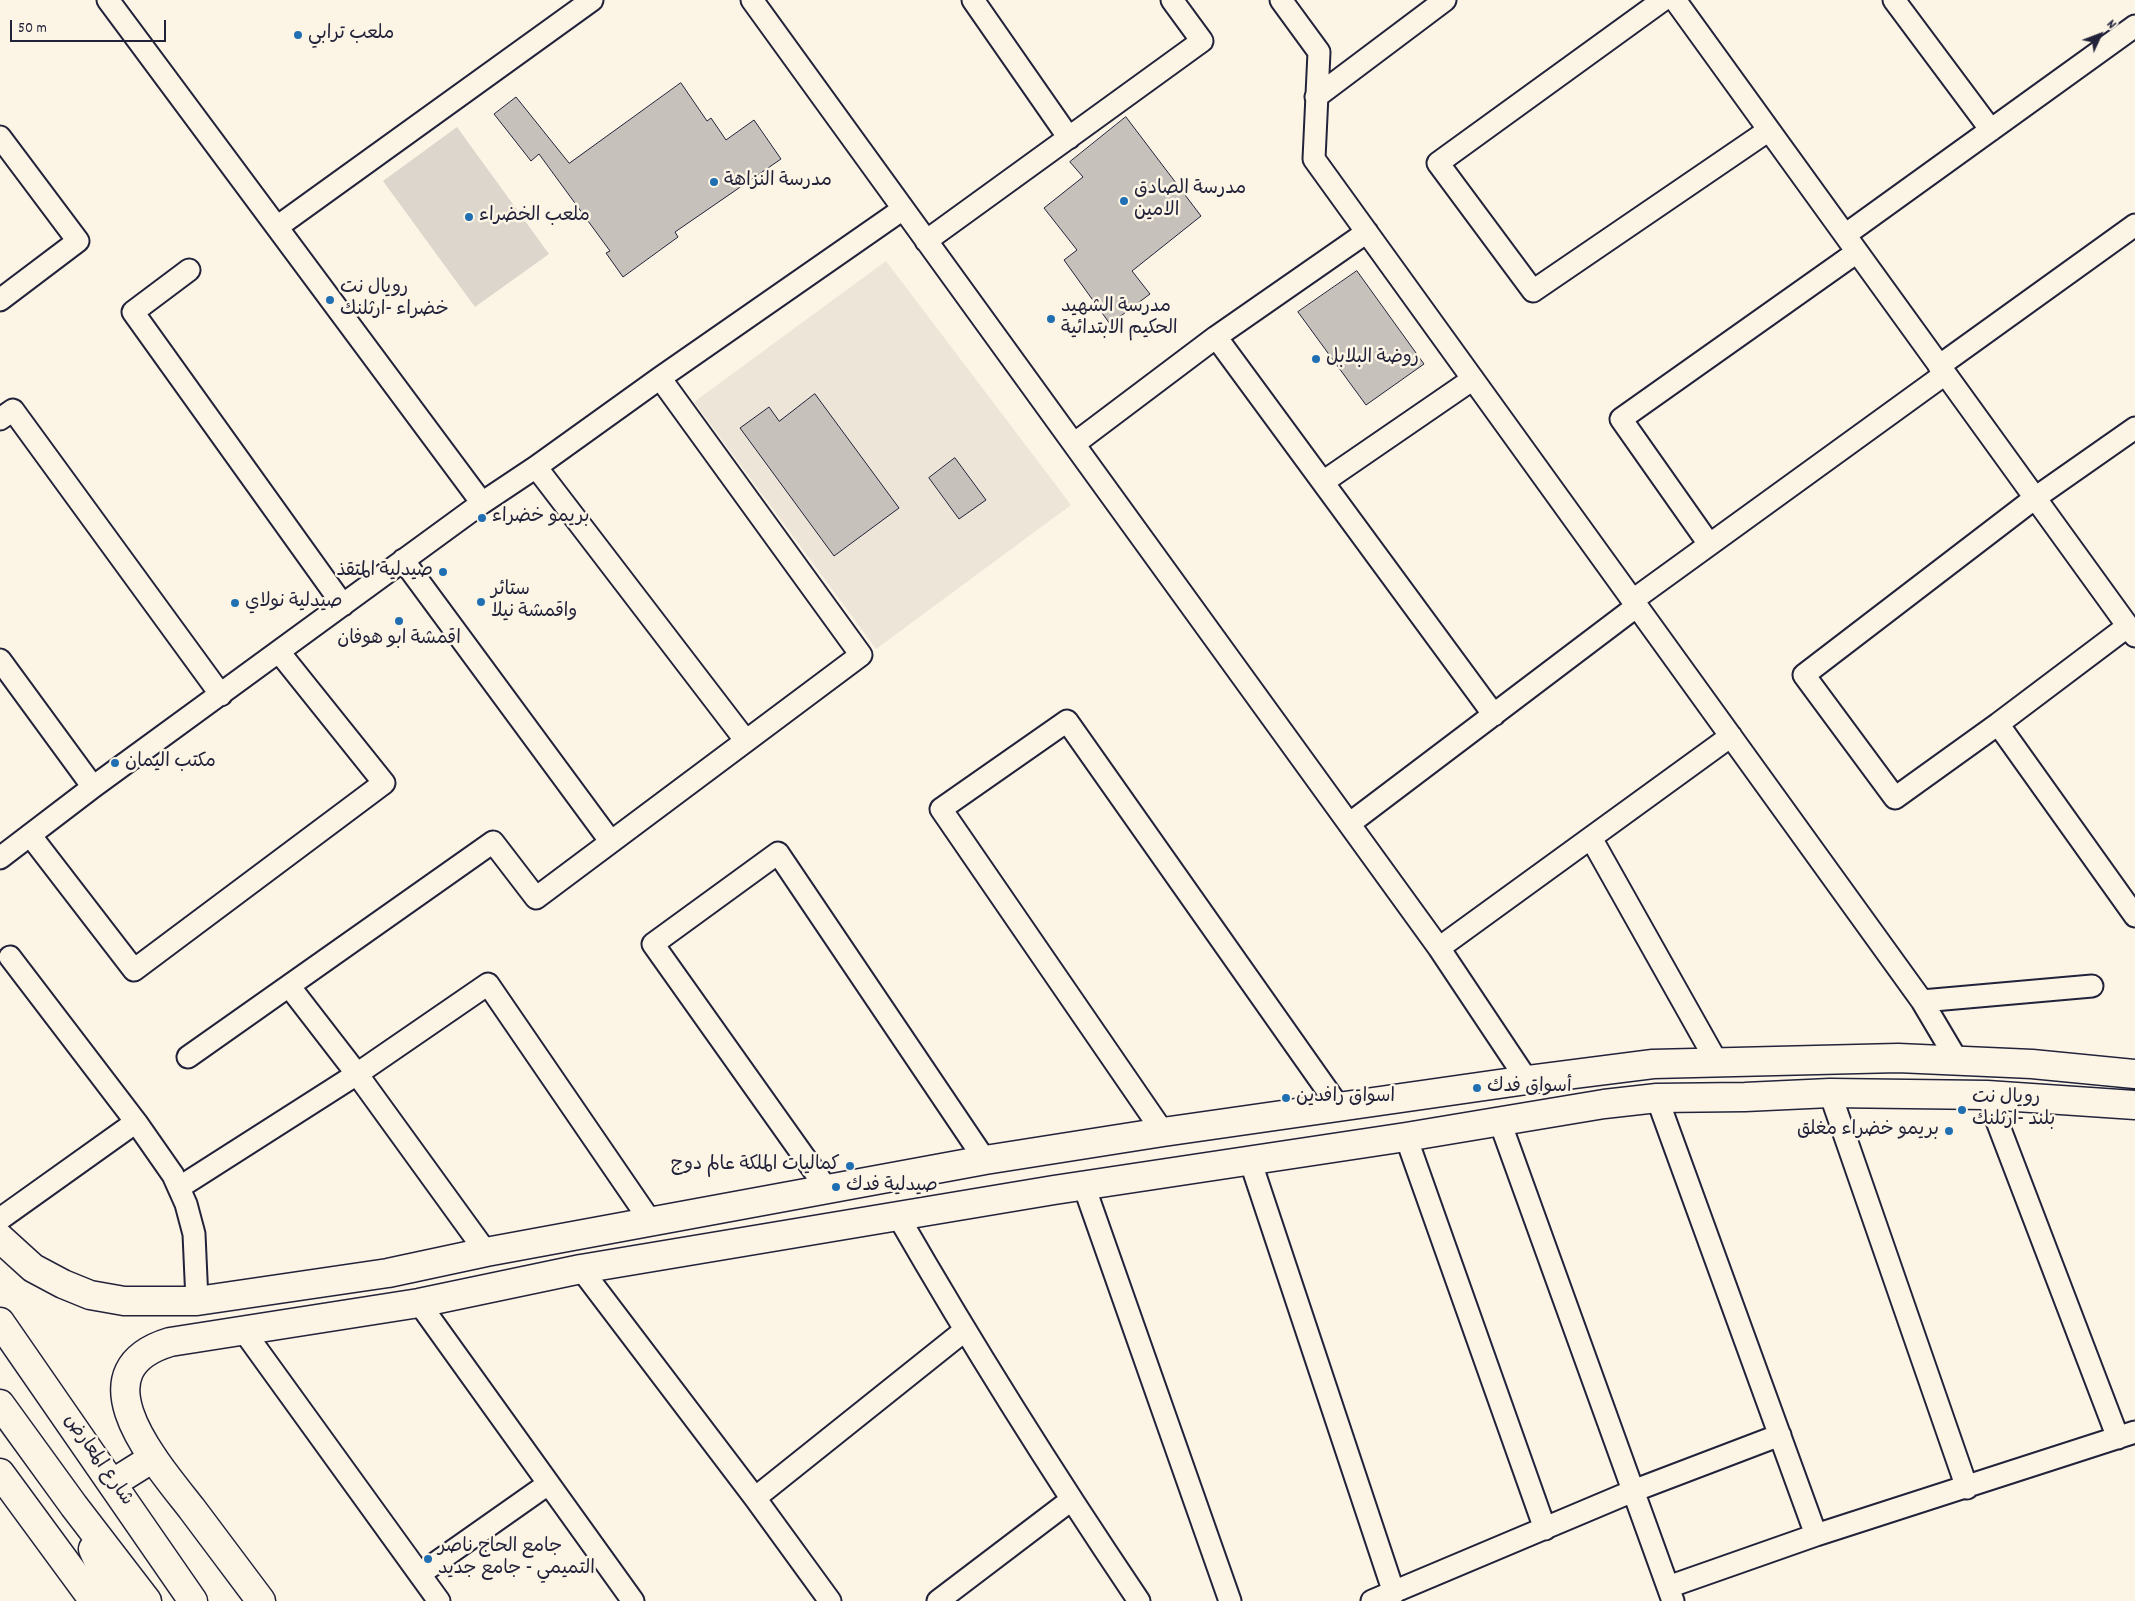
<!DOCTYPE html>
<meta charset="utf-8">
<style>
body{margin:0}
#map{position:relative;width:2135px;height:1601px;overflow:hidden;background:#fcf5e5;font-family:Dekko,sans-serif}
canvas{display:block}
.north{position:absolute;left:2075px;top:10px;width:50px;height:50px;-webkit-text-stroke:4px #fcf5e5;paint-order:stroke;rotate:47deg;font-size:14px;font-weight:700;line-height:20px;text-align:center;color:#22223b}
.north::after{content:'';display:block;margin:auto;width:18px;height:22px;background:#22223b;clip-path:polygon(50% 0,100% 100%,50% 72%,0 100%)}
.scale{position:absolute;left:10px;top:20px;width:156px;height:22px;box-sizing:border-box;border:2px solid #22223b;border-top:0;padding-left:6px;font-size:15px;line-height:18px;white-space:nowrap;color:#22223b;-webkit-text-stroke:4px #fcf5e5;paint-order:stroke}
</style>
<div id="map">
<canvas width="2135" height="1601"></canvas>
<div class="north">N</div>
<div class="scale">50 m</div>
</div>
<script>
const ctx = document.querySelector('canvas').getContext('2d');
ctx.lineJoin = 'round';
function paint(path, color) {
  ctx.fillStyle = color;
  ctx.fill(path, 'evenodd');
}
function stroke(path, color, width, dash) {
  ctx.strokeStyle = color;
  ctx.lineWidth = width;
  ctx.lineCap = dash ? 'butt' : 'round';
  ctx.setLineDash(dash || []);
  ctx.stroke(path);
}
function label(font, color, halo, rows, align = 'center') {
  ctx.font = font + ' Dekko,"Playpen Sans Arabic",sans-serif';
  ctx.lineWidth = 5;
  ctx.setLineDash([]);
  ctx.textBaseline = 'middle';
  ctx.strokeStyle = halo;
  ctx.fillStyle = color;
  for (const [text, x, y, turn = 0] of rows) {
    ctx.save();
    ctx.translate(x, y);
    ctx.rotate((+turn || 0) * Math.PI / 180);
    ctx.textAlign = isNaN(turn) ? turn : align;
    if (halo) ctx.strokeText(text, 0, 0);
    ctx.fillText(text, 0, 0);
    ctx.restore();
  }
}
const built = new Path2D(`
 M886,261L1071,505L876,649L694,402Z`);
const green = new Path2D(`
 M457,127L549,254L475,307L383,181Z`);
const building = new Path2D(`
 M681,83L707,121L711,118L726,140L754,120L781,159L675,232L678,237L623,277L606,253L610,251L539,154L531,161L494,114L516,97L569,163Z
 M1126,117L1201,216L1132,271L1150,294L1110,324L1064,260L1077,250L1044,208L1083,177L1070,162Z
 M1357,271L1424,364L1366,405L1298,312Z
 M815,394L899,508L834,556L740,428L769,407L779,421Z
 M955,458L986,500L959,519L929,478Z`);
const street = new Path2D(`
 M108,0L482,503
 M752,0L1439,948L1527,1080
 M973,0L1069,138
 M1281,0L1319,52L1314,159L1922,1001L1957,1060
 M1663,0L1438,163L1533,291L1769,130
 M1675,0L2135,636
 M1894,0L1991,130
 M1316,97L1445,0
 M0,137L78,241L0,300
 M277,227L592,0
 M1845,235L2135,26
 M926,241L1202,41L1172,0
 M189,270L133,312L343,605
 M1216,337L1494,715
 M1939,366L2135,225
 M0,419L13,410L221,695
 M1074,444L1216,337L1367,232
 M536,467L746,741
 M1323,482L1473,379
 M1709,544L1621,419L1857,252
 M403,560L611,842
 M1633,600L1945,374
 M2128,626L1998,724L1895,798L1804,675L2035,498L2135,428
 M0,660L93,787
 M1998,724L2135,916
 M1349,824L1637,606
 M30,835L134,970L384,783L279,652
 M1591,838L1718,1064
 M0,858L93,787L482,503L536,467L660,378L903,209
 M1439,948L1731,736
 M10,957L136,1122L173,1175L186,1204L194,1234L197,1301
 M289,986L357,1074L486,1252
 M1922,1001L2092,986
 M188,1057L493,842L536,898L861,655L660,378
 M1830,1093L1967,1488
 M1987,1095L2118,1438
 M1657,1098L1816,1535
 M1500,1122L1673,1601
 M1163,1132L941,809L1067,721L1339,1107
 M1406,1137L1545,1529
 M1250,1160L1394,1593
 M1084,1186L1230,1601
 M180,1187L357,1074L488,984L651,1222
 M827,1189L653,944L778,853L985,1160
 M898,1216C974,1348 1054,1475 1139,1601
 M0,1219L136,1122
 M581,1269L755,1498L830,1601
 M419,1303L633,1601
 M243,1330L439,1601
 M755,1498L964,1331
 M420,1574L548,1484
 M1668,1587L1816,1535L2135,1432
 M938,1601L1071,1500
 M1372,1601L1633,1491L1780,1435`);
const secondary = new Path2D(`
 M0,1238L33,1268L63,1284L90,1295L124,1301H197L388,1273L486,1252L985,1160L1163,1132L1527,1080L1653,1064L1898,1058L2032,1064L2135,1074
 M0,1473L94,1601
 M261,1601C238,1570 215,1540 192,1509C157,1464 74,1371 170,1342L419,1303L581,1269L1054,1190L1406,1137L1604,1104L1657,1098L1745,1097L1830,1093L1987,1095L2135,1105`);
const primary = new Path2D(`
 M0,1322L193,1601
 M0,1404L74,1506L147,1601
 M113,1483L153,1458
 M93,1549L116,1601`);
const markers = [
 [298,35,5,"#1f6fb2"],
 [714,182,5,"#1f6fb2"],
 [1124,201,5,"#1f6fb2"],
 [469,217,5,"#1f6fb2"],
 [330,300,5,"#1f6fb2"],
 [1051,319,5,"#1f6fb2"],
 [1316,359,5,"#1f6fb2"],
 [482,518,5,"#1f6fb2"],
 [443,572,5,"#1f6fb2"],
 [481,602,5,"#1f6fb2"],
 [235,603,5,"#1f6fb2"],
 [399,621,5,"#1f6fb2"],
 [115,763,5,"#1f6fb2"],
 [1477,1088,5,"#1f6fb2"],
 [1286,1098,5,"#1f6fb2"],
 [1962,1110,5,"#1f6fb2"],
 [1949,1131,5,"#1f6fb2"],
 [850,1166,5,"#1f6fb2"],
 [836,1187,5,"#1f6fb2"],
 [428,1559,5,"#1f6fb2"]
];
const poiNames = [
 ["ملعب ترابي",308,35],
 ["مدرسة النزاهة",724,182],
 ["مدرسة الصادق",1134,190],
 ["الامين",1134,212],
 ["ملعب الخضراء",479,217],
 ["رويال نت",340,289],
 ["خضراء -ارثلنك",340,311],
 ["مدرسة الشهيد",1061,308],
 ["الحكيم الابتدائية",1061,330],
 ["روضة البلابل",1326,359],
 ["بريمو خضراء",492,518],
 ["صيدلية المتقذ",433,572,"right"],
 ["ستائر",491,591],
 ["واقمشة نيلا",491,613],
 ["صيدلية نولاي",245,603],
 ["اقمشة ابو هوفان",399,640,"center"],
 ["مكتب اليمان",125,763],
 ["أسواق فدك",1487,1088],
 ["اسواق رافدين",1296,1098],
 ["رويال نت",1972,1099],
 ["بلند -ارثلنك",1972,1121],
 ["بريمو خضراء مغلق",1939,1131,"right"],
 ["كماليات الملكة عالم دوج",840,1166,"right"],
 ["صيدلية فدك",846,1187],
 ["جامع الحاج ناصر",438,1548],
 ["التميمي - جامع جديد",438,1570]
];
const streetNames = [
 ["شارع المعارض",97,1461,55]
];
paint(built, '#ece5d8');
paint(green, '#dcd6cc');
paint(building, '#c6c1bb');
stroke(building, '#22223b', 1);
stroke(street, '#22223b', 25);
stroke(secondary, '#22223b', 31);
stroke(primary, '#22223b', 31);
stroke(street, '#fcf5e5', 21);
stroke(secondary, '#fcf5e5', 28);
stroke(primary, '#fcf5e5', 28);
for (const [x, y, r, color] of markers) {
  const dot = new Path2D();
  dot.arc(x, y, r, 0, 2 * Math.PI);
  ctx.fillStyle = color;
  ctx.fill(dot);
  stroke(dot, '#fcf5e5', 2);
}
label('19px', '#22223b', '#fcf5e5', poiNames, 'left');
label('19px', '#22223b', '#fcf5e5', streetNames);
</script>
